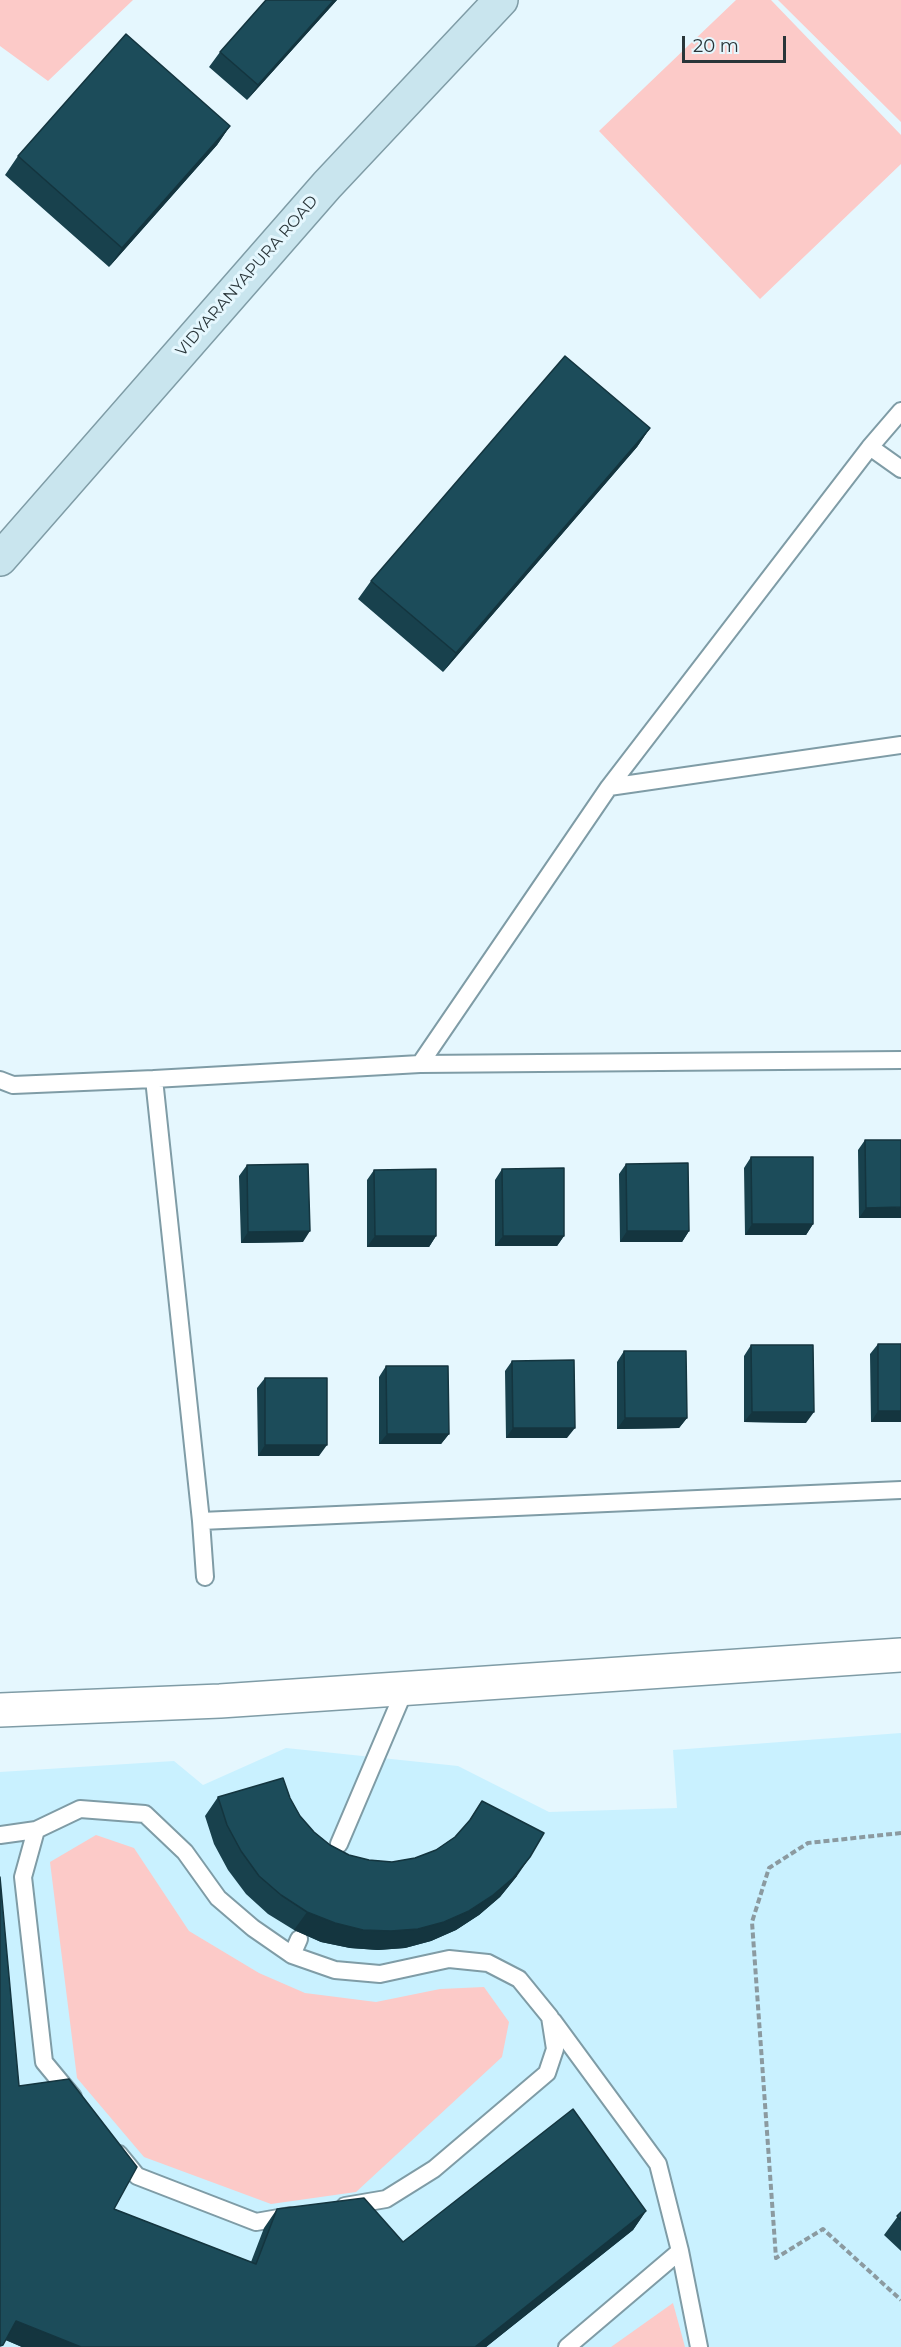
<!DOCTYPE html>
<style>
body{margin:0}
#map{position:relative;width:901px;height:2347px;overflow:hidden;background:#e5f7fe;font-family:Montserrat,sans-serif}
canvas{display:block}
.scale{position:absolute;left:682px;top:36px;width:104px;height:27px;box-sizing:border-box;border:3px solid #293539;border-top:0;padding-left:8px;font-size:18px;line-height:21px;white-space:nowrap;color:#293539;-webkit-text-stroke:4px #e5f7fe;paint-order:stroke}
</style>
<div id="map">
<canvas width="901" height="2347"></canvas>
<div class="scale">20 m</div>
</div>
<script>
const ctx = document.querySelector('canvas').getContext('2d');
ctx.lineJoin = 'round';
function paint(path, color) {
  ctx.fillStyle = color;
  ctx.fill(path, 'evenodd');
}
function stroke(path, color, width, dash) {
  ctx.strokeStyle = color;
  ctx.lineWidth = width;
  ctx.lineCap = dash ? 'butt' : 'round';
  ctx.setLineDash(dash || []);
  ctx.stroke(path);
}
function label(font, color, halo, rows, align = 'center') {
  ctx.font = font + ' Montserrat,sans-serif';
  ctx.lineWidth = 6;
  ctx.setLineDash([]);
  ctx.textBaseline = 'middle';
  ctx.strokeStyle = halo;
  ctx.fillStyle = color;
  for (const [text, x, y, turn = 0] of rows) {
    ctx.save();
    ctx.translate(x, y);
    ctx.rotate((+turn || 0) * Math.PI / 180);
    ctx.textAlign = isNaN(turn) ? turn : align;
    if (halo) ctx.strokeText(text, 0, 0);
    ctx.fillText(text, 0, 0);
    ctx.restore();
  }
}
const built = new Path2D(`
 M901,1733V2347H0V1772L174,1761L203,1785L286,1748L458,1766L549,1812L677,1808L673,1750Z`);
const green = new Path2D(`
 M0,0H133L48,81L0,46Z
 M736,0H771L901,135V164L760,299L599,131Z
 M778,0H901V122Z
 M96,1835L134,1848L189,1931L259,1973L305,1993L376,2002L440,1989L484,1987L509,2022L502,2057L356,2192L271,2204L144,2157L77,2078L50,1862Z
 M673,2303L685,2347H611Z`);
const path = new Path2D(`
 M901,1833L808,1843L769,1868L752,1922L776,2258L823,2229L901,2300`);
const service = new Path2D(`
 M870,447L901,469
 M609,787L901,745
 M420,1064L609,787L870,447L901,411
 M154,1079L201,1521L205,1577
 M0,1080L13,1085L154,1079L420,1064L901,1060
 M201,1521L901,1490
 M0,1835L36,1830
 M339,1844L405,1689
 M299,1939L292,1955L335,1970L380,1974L449,1959L488,1963L519,1979L550,2017L555,2049L547,2073L434,2169L386,2199L345,2206
 M553,2021L658,2164L680,2251L567,2347
 M73,2097L44,2062L23,1877L36,1830L80,1809L145,1814L185,1852L218,1898L253,1928L292,1955
 M119,2154L137,2176L256,2222L290,2216
 M680,2251L699,2347`);
const minor = new Path2D(`
 M0,1710L220,1701L901,1655`);
const secondary = new Path2D(`
 M0,559L327,185L501,0`);
const wall = new Path2D(`
 M266,0H337L247,100L209,67L220,52Z
 M230,126L217,145L109,267L5,175L18,156Z
 M650,428L637,447L443,672L358,599L371,581Z
 M865,1140L901,1218H859L858,1150Z
 M751,1157L813,1224L806,1235H745L744,1168Z
 M626,1164L689,1231L682,1242H620L619,1174Z
 M247,1165L303,1242L241,1243L239,1176Z
 M502,1169L564,1236L557,1246H495V1180Z
 M374,1170L436,1236L429,1247H367V1180Z
 M878,1344H901V1422H871L870,1354Z
 M751,1345L806,1423L744,1422V1356Z
 M624,1351L687,1418L679,1428L617,1429V1362Z
 M512,1361L567,1438H506L505,1371Z
 M386,1366L449,1434L441,1444H379V1377Z
 M265,1378L319,1456H258L257,1388Z
 M218,1797L290,1798L300,1816L314,1832L330,1845L349,1855L369,1860L392,1862L415,1858L436,1850L455,1837L465,1827L482,1801L517,1876L500,1897L479,1915L456,1930L431,1941L405,1948L378,1950L350,1948L321,1942L294,1930L268,1914L246,1894L228,1870L214,1844L205,1816Z
 M19,2086L114,2209L251,2262L264,2228L277,2209L403,2242L646,2211L633,2230L486,2347H22L6,2340Z
 M901,2212V2251L884,2235Z`);
const shadedWall = new Path2D(`
 M334,0H337L247,100L258,85Z
 M230,126L217,145L109,267L122,248Z
 M650,428L637,447L443,672L456,653Z
 M901,1207V1218H859L866,1208Z
 M752,1224H813L806,1235H745Z
 M310,1231L303,1242L241,1243L248,1232Z
 M627,1231H689L682,1242H620Z
 M375,1236H436L429,1247H367Z
 M503,1236H564L557,1246H495Z
 M878,1411H901V1422H871Z
 M752,1412H814L806,1423L744,1422Z
 M625,1418H687L679,1428L617,1429Z
 M513,1428H575L567,1438H506Z
 M387,1434H449L441,1444H379Z
 M265,1445H327L319,1456H258Z
 M530,1857L517,1876L500,1897L479,1915L456,1930L431,1941L405,1948L378,1950L350,1948L321,1942L294,1930L307,1912Z
 M646,2211L633,2230L486,2347H475Z
 M16,2321L81,2347H22L3,2339Z`);
const building = new Path2D(`
 M266,0H334L258,85L220,52Z
 M126,34L230,126L122,248L18,156Z
 M565,356L650,428L456,653L371,581Z
 M865,1140H901V1207L866,1208Z
 M751,1157H813V1224H752Z
 M688,1163L689,1231H627L626,1164Z
 M308,1164L310,1231L248,1232L247,1165Z
 M564,1168V1236H503L502,1169Z
 M436,1169V1236H375L374,1170Z
 M878,1344H901V1411H878Z
 M751,1345H813L814,1412H752Z
 M624,1351H686L687,1418H625Z
 M574,1360L575,1428H513L512,1361Z
 M386,1366H448L449,1434H387Z
 M265,1378H327V1445H265Z
 M283,1778L290,1798L300,1816L314,1832L330,1845L349,1855L369,1860L392,1862L415,1858L436,1850L455,1837L470,1820L482,1801L544,1833L530,1857L513,1878L492,1896L469,1911L444,1922L418,1929L391,1931L363,1930L335,1923L307,1912L281,1895L259,1876L241,1851L227,1825L218,1797Z
 M0,1877L19,2086L69,2079L137,2167L114,2209L256,2264L277,2209L364,2198L403,2242L573,2109L646,2211L475,2347H81L16,2321L3,2345L0,2346Z
 M901,2212V2220L897,2216Z`);
const streetNames = [
 ["VIDYARANYAPURA ROAD",247,276,-49]
];
paint(built, '#c9f1ff');
paint(green, '#fccac8');
stroke(service, '#7f9ca6', 20);
stroke(minor, '#7f9ca6', 36);
stroke(secondary, '#7f9ca6', 36);
stroke(path, '#8b9aa0', 4, [6, 3]);
stroke(service, '#fff', 16);
stroke(minor, '#fff', 33);
stroke(secondary, '#c9e5ee', 33);
paint(wall, '#18414d');
paint(shadedWall, '#14353f');
paint(building, '#1c4c5a');
stroke(building, '#14353f', 1.5);
label('16px', '#293539', '#e5f7fe', streetNames);
</script>
